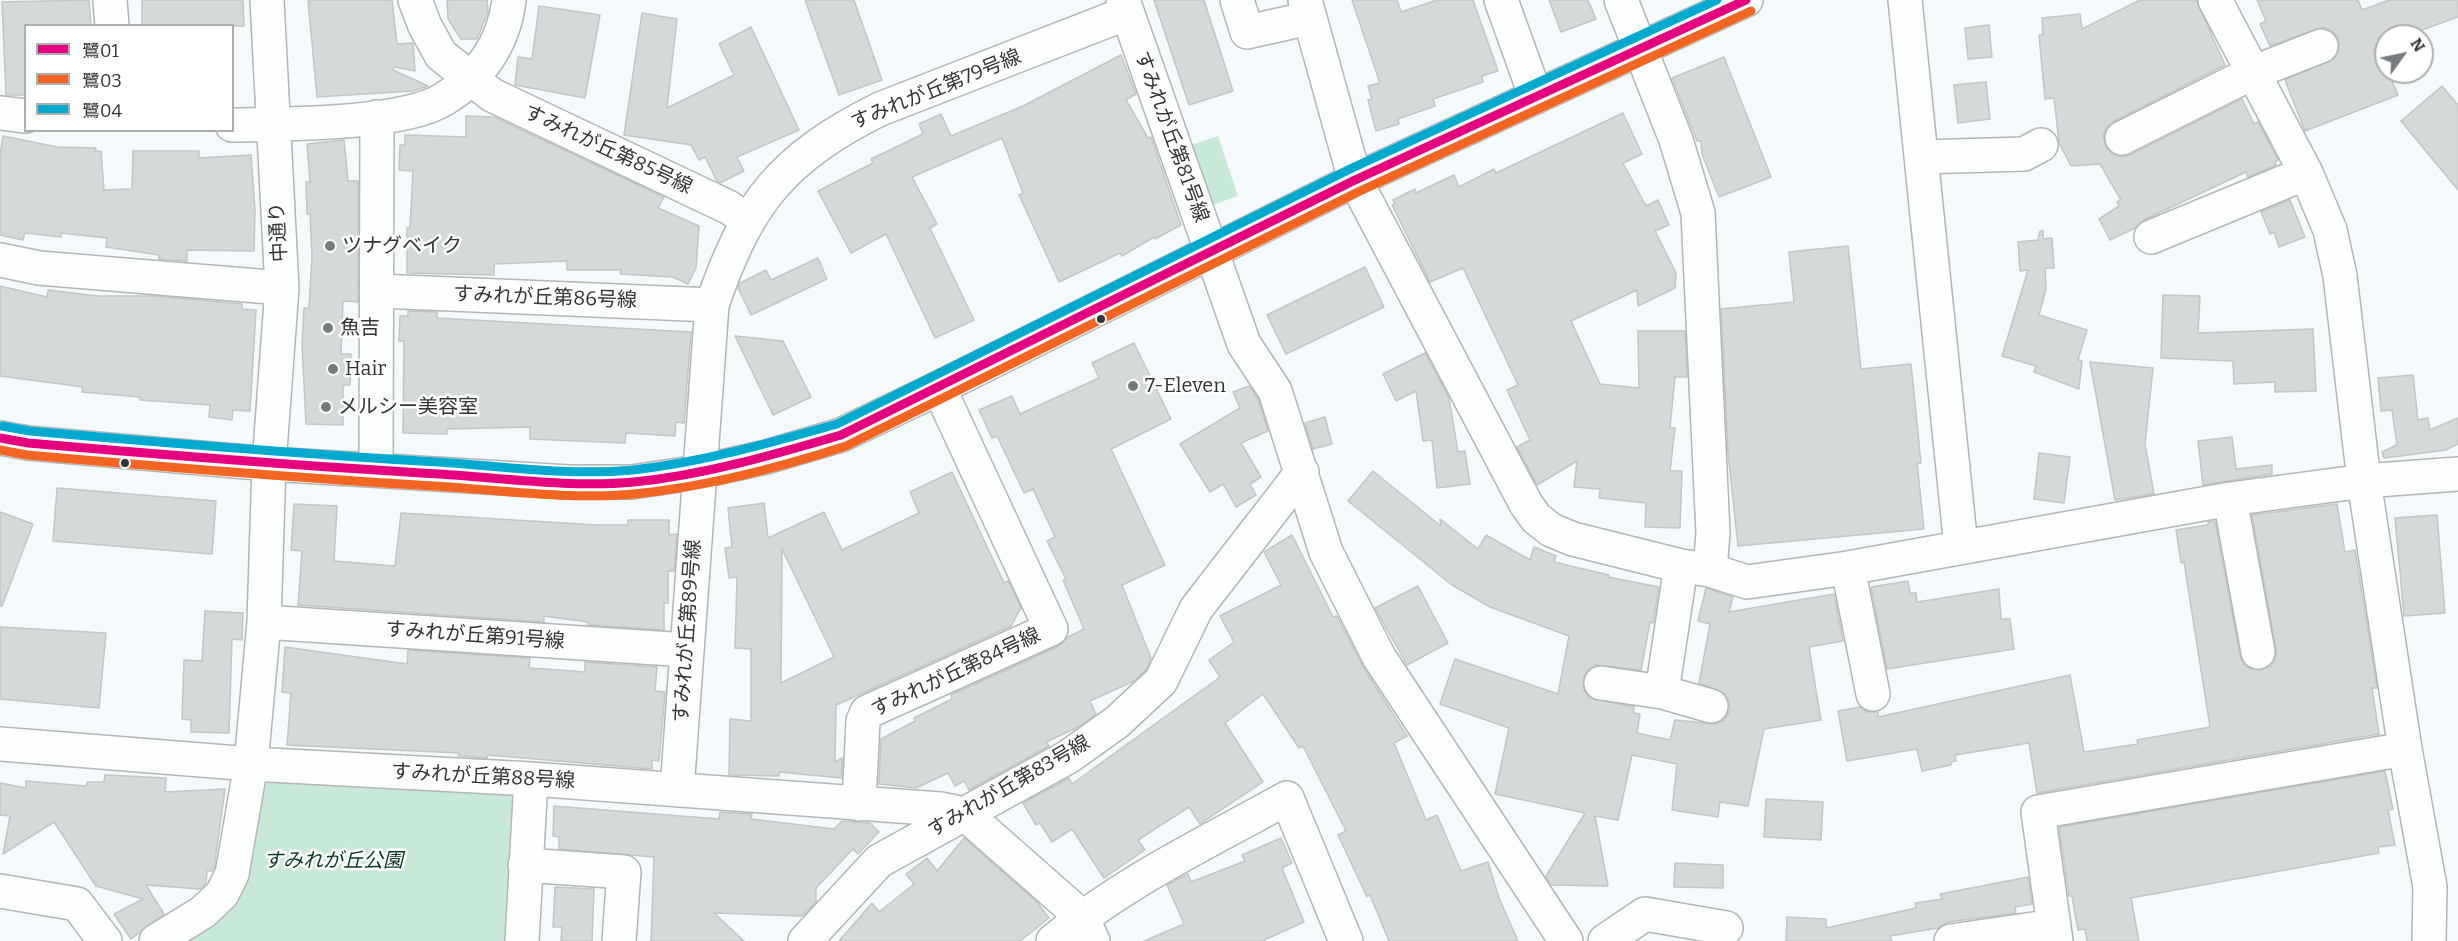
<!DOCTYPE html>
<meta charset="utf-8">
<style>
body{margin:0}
#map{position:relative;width:2458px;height:941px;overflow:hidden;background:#f4f9fb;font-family:Bitter,"Noto Sans JP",serif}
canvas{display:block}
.legend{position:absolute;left:24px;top:24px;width:210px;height:108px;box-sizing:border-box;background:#fff;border:2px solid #adaeaf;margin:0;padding:8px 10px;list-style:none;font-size:18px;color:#313537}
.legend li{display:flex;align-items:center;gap:12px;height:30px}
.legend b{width:30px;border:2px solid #adaeaf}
.north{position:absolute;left:2374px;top:24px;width:60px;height:60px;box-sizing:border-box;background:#fff;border:2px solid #adaeaf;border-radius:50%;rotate:57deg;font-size:16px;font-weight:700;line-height:24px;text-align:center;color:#313537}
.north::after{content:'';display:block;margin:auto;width:21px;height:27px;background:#757a7c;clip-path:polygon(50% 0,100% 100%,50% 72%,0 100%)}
</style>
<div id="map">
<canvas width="2458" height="941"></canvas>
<ul class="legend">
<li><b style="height:8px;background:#e5007d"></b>鷺01</li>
<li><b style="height:8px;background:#f26522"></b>鷺03</li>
<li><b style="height:8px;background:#00a9ce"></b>鷺04</li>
</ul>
<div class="north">N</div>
</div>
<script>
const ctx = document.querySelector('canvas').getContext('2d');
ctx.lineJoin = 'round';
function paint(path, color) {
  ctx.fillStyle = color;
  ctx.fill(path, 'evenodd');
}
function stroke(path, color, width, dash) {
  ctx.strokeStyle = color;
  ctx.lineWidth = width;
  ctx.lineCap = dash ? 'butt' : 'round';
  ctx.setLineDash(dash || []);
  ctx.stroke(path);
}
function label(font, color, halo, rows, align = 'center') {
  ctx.font = font + ' Bitter,"Noto Sans JP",serif';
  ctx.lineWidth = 5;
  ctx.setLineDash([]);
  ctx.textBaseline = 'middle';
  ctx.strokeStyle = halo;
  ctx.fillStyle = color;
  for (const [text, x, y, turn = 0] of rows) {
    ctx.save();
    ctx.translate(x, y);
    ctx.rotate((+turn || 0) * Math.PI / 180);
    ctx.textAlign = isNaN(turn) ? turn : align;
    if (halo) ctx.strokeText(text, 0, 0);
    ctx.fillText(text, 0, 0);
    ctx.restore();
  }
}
const green = new Path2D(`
 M1218,136L1238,196L1210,206L1188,146Z
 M264,775L519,791L509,941H174L200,924Z`);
const building = new Path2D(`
 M89,0L91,26H26V95H6L2,2Z
 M142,0H243L244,26H142Z
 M308,0H392L397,44L413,43L415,71L394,67L393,70L428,86L413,91L317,97Z
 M447,0H487L488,12L477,39H461L448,19Z
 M805,0H854L882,80L839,95Z
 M1154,0H1204L1233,91L1189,105Z
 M1352,0H1397L1401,12L1437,0H1473L1498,71L1482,76L1483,82L1433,99L1435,106L1398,119L1399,124L1376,131L1368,100L1372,99L1368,86L1380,83Z
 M1549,0H1588L1596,19L1561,32Z
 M2140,0H2196L2225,65L2113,122L2106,128L2103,136L2106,147L2112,154L2121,157L2130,155L2242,99L2254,124L2258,122L2278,160L2275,162L2276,165L2248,177L2246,172L2144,220L2135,228L2110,240L2099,219L2119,206L2117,202L2121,200L2100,164L2071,166L2059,143L2054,98L2045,99L2039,35H2043L2042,18L2080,14L2082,29Z
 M2257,0H2358L2362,10L2389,0H2458V17L2405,36H2386V43L2377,46L2398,95L2305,131L2285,80L2335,58L2339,49V40L2333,32L2323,27L2270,46L2260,24L2266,21Z
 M539,6L600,15L585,98L515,85L518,57L532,59Z
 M642,13L677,19L667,108L734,75L719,44L751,27L799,130L737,157L744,171L720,183L717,181L705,157L699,160L691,145L624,135Z
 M1989,25L1992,57L1968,59L1965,28Z
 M1121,55L1136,94L1126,100L1148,138L1151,137L1181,225L1155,239L1154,237L1122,256L1120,253L1059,282L1019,195L1023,193L1002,138L912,177L937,224L930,228L974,320L935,338L886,234L851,253L818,191L873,163L871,159L923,134L919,124L941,114L951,136L1023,106Z
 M1724,57L1771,177L1719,197L1702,154L1701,141H1697L1672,78Z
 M1986,82L1990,119L1958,123L1954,85Z
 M2442,86L2458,105V190L2401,121Z
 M1623,113L1642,154L1623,163L1646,206L1658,200L1669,225L1655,231L1676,273L1675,288L1638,306L1637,290L1571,321L1600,384L1639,388L1638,331H1685L1687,377H1675L1670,428H1675L1670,471H1682L1680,528L1645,527L1646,503L1599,498L1600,489L1574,487L1577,461L1537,485L1517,447L1530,440L1507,390L1518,385L1463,268L1430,282L1392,205L1395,204L1393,200L1415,189L1416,193L1454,175L1459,187L1494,169L1496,173Z
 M466,116L494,117L664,197L658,208L699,226L696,268L688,284L673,277L620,274L621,270H567V261L494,264V275L407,273V228H410L413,171L399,170L400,145H405V135L466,137Z
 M3,136L57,147L96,148L95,151H101L104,190L132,189L133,151H199V158L251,155L255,210L254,251L187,250V261L159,259V255L106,247L107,238L61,233V237L25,233L23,240L0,235V155Z
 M344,140L348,181H358V302L343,301L341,354H351L350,385H343V425L306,424L302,344L304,308H309L312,256L310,214H307L306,182H310L307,144Z
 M2290,200L2305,237L2279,247L2274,232L2270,234L2261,212Z
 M2040,231H2043V239L2052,238L2054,268H2045L2046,289L2039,315L2087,330L2078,360L2082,361L2079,389L2034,372L2036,366L2002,356L2028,270L2020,271L2018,242L2038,240Z
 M1848,246L1861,369L1911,364L1921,463H1917L1924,529L1738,546L1728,453L1721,309L1794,302L1789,252Z
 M818,258L827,279L751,315L738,288L740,283L766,270L771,280Z
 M1365,267L1384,307L1286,354L1267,315Z
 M0,286L47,297L48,290L98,296H156L242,304V309L256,310L250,411L233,410L232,420L209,417L210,405L140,400V397L82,392L83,387L0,376Z
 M2163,295L2200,296L2198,333L2313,329L2316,391L2275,392V382L2234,384L2233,361L2161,358Z
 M408,311L437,312V318L691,332L684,423L676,422L675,436L626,433L625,443L530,439V427L447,429V434L403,433L404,341H399L400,316H408Z
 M735,336L783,341L811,397L773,415Z
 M1134,343L1171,419L1111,449L1165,565L1122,585L1151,658L1146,670L1134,681L1090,701L1096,714L1078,727L1046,742L1049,746L969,790L964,781L955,786L948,773L916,788L879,784L881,739L915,721L914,718L952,699L951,695L1059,646L1068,637L1084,629L1063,580L1066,579L1047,541L1055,537L1033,489L1024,493L997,436L992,438L979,410L1012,396L1020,414L1099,378L1092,363Z
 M1425,353L1449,398L1458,452L1465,451L1470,484L1437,488L1432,440L1423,441L1416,391L1396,401L1383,374Z
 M2090,362L2153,368L2145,444L2154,494L2115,500Z
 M2413,375L2418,420L2428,418L2430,430L2458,418V444L2446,450L2384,458L2382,452L2397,445L2392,410L2381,411L2378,378Z
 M1249,386L1258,399L1268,431L1241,443L1261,477L1250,484L1256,495L1236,507L1223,484L1210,492L1180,444L1240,408L1233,392Z
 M1325,417L1332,444L1313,449L1305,423Z
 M2232,437L2236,469L2272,465V474L2203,485L2198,441Z
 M2039,453L2070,457L2064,503L2034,499Z
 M1373,471L1441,526L1440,519L1478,549L1486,535L1530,560L1534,547L1556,556L1554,562L1609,575L1608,577L1659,587L1653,623L1650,622L1641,670L1595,665L1587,671L1583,680L1584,690L1590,698L1634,707L1633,713L1640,714L1637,733L1670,740L1675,720L1715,724L1724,720L1729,712V702L1724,693L1699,683L1710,624L1698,621L1706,588L1733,597L1729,612L1834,594L1843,641L1809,647L1821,720L1764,729L1748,806L1720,802L1718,817L1672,810L1677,764L1632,755L1618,820L1595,816L1608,886L1551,885L1546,876L1585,813L1495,794L1509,728L1440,704L1455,659L1558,694L1569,636L1490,607L1452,585L1348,501Z
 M952,472L1004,583L1008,581L1021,608L1011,626L836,705L835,762L842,758V778L779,772V776L729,775L730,719L751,721V649L735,648L737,577L729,578L725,548L732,547L728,508L764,503L768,538L824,512L842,550L919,513L910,492ZM782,549L834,657L781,683Z
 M57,488L216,501L212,554L53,541Z
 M294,504L337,506L334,561L395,566L401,513L596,525H628V520H669V535L677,534L674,571H668V603H664V630L588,625V622L544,616V622L298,605L302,551L291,550Z
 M2337,504L2345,552L2355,550L2377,688H2372L2379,734L2037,793L2029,743L1955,755L1956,761L1951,762V765L1922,771L1917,749L1847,761L1838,711L1860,707L1868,712H1878V717L2070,675L2084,752L2138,744L2137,740L2210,727L2184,562L2181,563L2176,530L2208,525V522L2215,521L2240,655L2244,665L2251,669L2261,670L2271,666L2276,658V649L2252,515Z
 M0,512L33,524L2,606H0Z
 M2437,515L2445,613L2404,616L2395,518Z
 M1292,535L1333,617L1337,616L1363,667L1407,736L1394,743L1426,820L1437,815L1461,871L1488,862L1499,898L1518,941H1389L1370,895L1367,897L1338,835L1346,831L1303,746L1299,748L1263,694L1225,723L1263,782L1200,824L1189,807L1138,840L1145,850L1104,878L1072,829L1052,842L1040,823L1036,825L1023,803L1069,778L1072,784L1220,677L1209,660L1234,642L1220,616L1281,585L1264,552Z
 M1908,581L1910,593H1916L1917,602L1999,589L2001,619H2010L2014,649L1887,669L1871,587Z
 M1418,586L1448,643L1407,665L1375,608Z
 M205,611L243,613L242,640L232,639L229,733L191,732V720L182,719L184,660L202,661Z
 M0,627L106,633L99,708L0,699Z
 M285,647L407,664L408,650L530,658L529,668L560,670L585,672V662L657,667L655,691L665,692L659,761L652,760V769L488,755L487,758L461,756H458L459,753L287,745L291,693L282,692Z
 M2385,771L2393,809L2388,810L2395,845L2378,847L2379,853L2131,898L2139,941H2087L2085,929L2078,930L2072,896H2069L2059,827Z
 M105,775L166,778L165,792L225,789L214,868L212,871H207L206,883L200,889L146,885L164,914L131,939L114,914L143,899L96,886L54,822L3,854L10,816L0,815V783L26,788V781L86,786L87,782H104Z
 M1766,799L1823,802L1821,840L1764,837Z
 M554,806L719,819L720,812L752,814L751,819L834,829L842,821L870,823L879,832L858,854L853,849L816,888V902L802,916L714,913L744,941H651L654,857L559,849V837L553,836Z
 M964,838L1037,902L1049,918L1020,941H839L872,903L879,912L914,884L906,874L927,858L937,871Z
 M1281,838L1292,863L1282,868L1304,922L1262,941H1144L1184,924L1167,885L1188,874L1191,882L1245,861L1242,855Z
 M1675,863L1723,865V888L1674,887Z
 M2028,877L2032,904L2015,907L2016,913L1948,922L1938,928L1890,936L1892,941H1786L1787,917L1826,919V928L1916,908L1915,903L1943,899L1940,894Z
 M555,887L594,889L592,941H561L562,927H553Z`);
const minor = new Path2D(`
 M110,0L112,26
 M415,0L425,26L441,55L492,95L728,207L748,220
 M1123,0L1244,344L1275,391L1326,552L1379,657L1566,941
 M1237,0L1247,32L1310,18
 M1305,0L1355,180L1526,504L1536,518L1551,530L1573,539L1681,566L1710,570L1747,582L1848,568L2230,499L2364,481L2458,474
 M1501,0L1536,97
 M1621,0L1676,140L1698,213L1713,533L1710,570
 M1905,0L1961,547
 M2215,0L2306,173L2330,230L2340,276L2364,481L2405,749L2430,887L2429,941
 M0,113L26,116
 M232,125C283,124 403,125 444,99C481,77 504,42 509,0
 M2122,138L2252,73L2321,46
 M1921,157L2024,154L2041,145
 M2151,237L2306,173
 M0,260L39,268L282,288
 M379,291L712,305
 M0,438L28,443L269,464L569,482H632L699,472L766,457L841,435L939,388L1355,180L1746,0
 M376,469L377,117
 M2230,499L2258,652
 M1848,568L1873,694
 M264,622L687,650
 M1601,683L1662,692L1711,706
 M1662,692L1681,566
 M0,744L251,764L531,779L940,809L965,814L1082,917L1093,941
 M677,790L712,305C747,202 782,158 880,109L1127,13
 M859,804L863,721L867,712L1051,629L939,388
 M525,865L624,872L619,941
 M0,891L77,904L105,941
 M156,941L203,912L222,894L232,874L251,764L264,622L269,464L282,288L267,0
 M522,941L531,779
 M805,941L879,861L1068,757L1117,722L1161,681L1196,609L1302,472
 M1053,941C1123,882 1208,842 1287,798L1346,941
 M1605,941L1645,914L1726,928
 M1951,941L2054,926
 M2056,941L2038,812L2405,749`);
const bus1 = new Path2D(`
 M0,438L28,443C165,455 302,466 439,474C503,478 570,488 634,482C704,475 773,455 841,435L1355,180L1746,0`);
const bus2 = new Path2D(`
 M0,450L27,455C163,467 298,478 434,486C500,490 569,500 634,494C706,487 778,468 846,446L1360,191L1751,11`);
const bus3 = new Path2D(`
 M2,426L30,431C166,443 301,454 438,462C501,466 569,476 633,470C703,462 770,443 837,424L1350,169L1717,0`);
const markers = [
 [330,246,6,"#757a7c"],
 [1101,319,5,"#313537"],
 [328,328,6,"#757a7c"],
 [333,369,6,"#757a7c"],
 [1133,386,6,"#757a7c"],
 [326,407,6,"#757a7c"],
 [125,463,5,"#313537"]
];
const streetNames = [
 ["すみれが丘第79号線",936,90,-22],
 ["すみれが丘第81号線",1171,137,70],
 ["すみれが丘第85号線",608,150,25],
 ["中通り",279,232,-93],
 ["すみれが丘第86号線",545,298,2],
 ["すみれが丘第89号線",688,631,-86],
 ["すみれが丘第91号線",475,636,4],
 ["すみれが丘第84号線",956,673,-25],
 ["すみれが丘第88号線",483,777,3],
 ["すみれが丘第83号線",1009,787,-30]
];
const poiNames = [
 ["ツナグベイク",342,246],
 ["魚吉",340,328],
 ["Hair",345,369],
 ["7-Eleven",1145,386],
 ["メルシー美容室",338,407]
];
const parkNames = [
 ["すみれが丘公園",333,861]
];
paint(green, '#c9e9d8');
paint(building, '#d4d9d9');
stroke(building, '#c2c6c7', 1.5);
stroke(minor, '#b2b6b7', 36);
stroke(minor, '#fdfefe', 33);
stroke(bus1, '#e5007d', 9);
stroke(bus2, '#f26522', 9);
stroke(bus3, '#00a9ce', 9);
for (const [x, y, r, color] of markers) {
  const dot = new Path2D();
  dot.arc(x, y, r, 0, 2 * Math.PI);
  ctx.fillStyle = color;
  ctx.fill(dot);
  stroke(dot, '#fff', 2);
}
label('20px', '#313537', '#fff', streetNames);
label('20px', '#313537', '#fff', poiNames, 'left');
label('italic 20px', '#043720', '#fff', parkNames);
</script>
